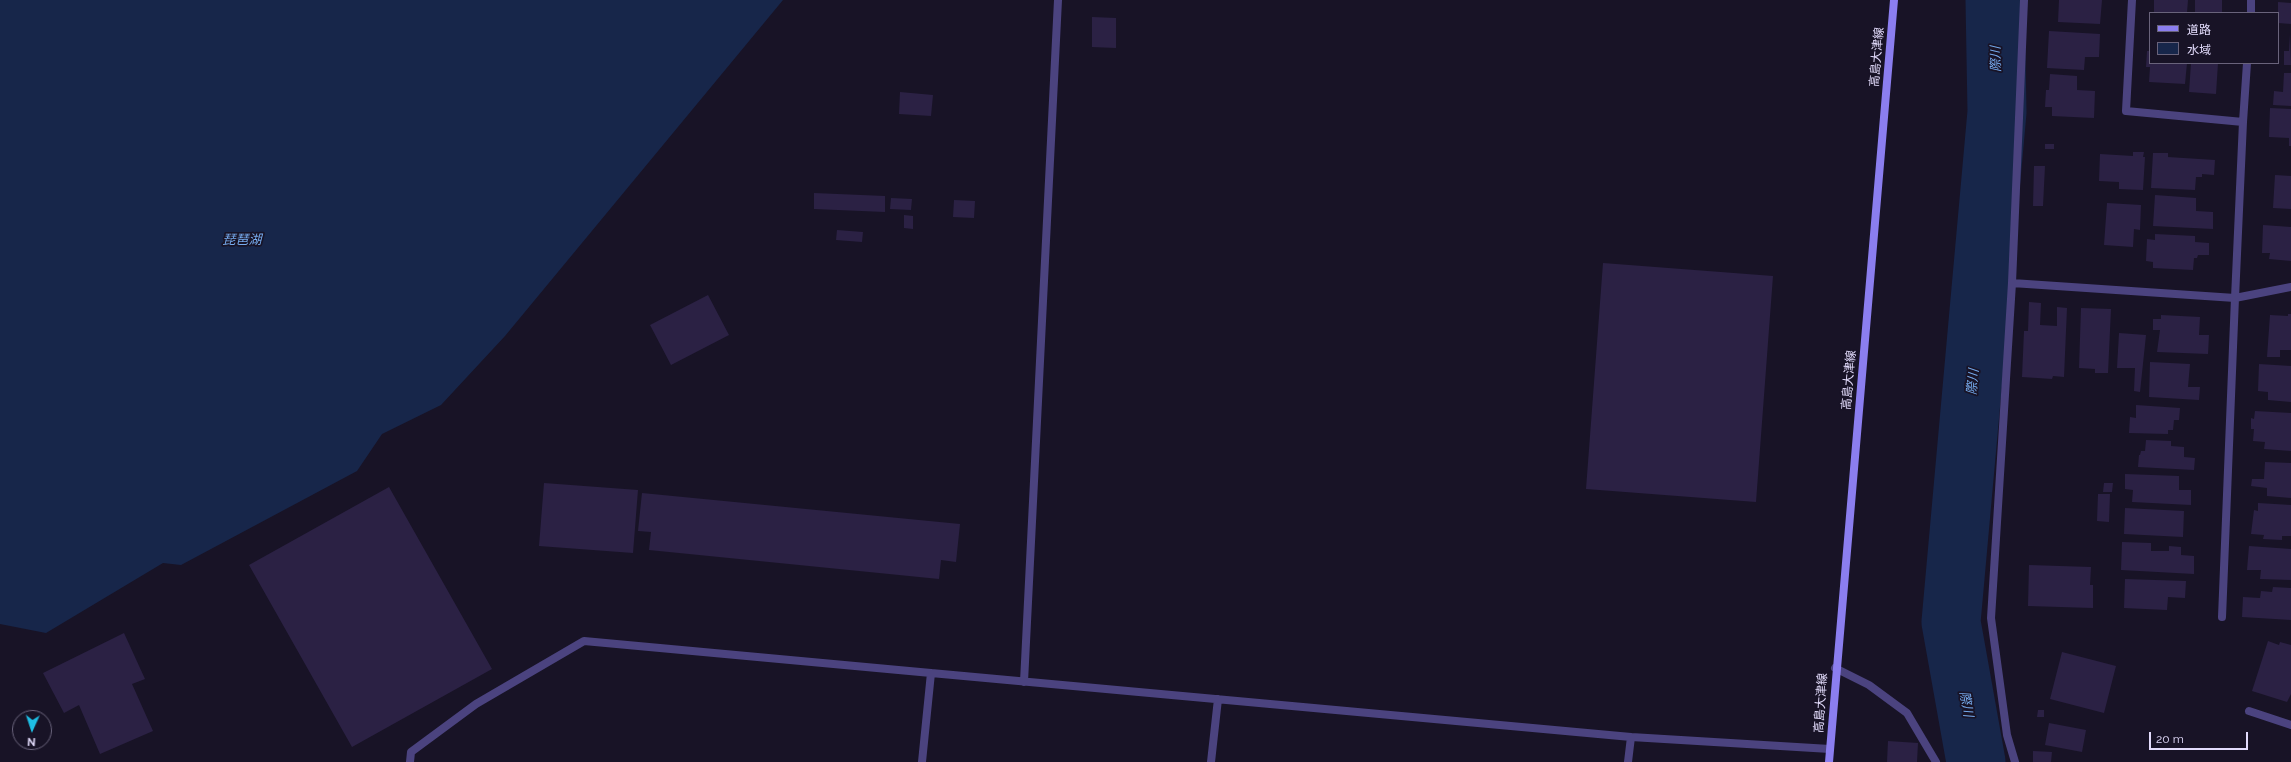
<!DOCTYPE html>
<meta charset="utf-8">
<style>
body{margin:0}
#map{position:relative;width:2291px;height:762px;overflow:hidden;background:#181326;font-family:Raleway,"Noto Sans JP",sans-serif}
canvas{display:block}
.legend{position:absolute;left:2149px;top:12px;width:130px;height:52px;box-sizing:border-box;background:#181326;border:1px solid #69637b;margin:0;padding:5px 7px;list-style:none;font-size:12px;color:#e2dbfb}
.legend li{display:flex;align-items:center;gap:8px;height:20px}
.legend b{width:20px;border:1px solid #69637b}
.north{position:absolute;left:12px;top:710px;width:40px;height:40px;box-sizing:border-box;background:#181326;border:1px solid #69637b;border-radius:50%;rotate:183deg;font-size:11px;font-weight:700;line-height:16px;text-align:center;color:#e2dbfb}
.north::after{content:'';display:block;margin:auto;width:14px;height:18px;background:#1ebee4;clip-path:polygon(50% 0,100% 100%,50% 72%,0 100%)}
.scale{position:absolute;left:2149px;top:732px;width:99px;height:18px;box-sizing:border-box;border:2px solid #e2dbfb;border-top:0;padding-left:5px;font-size:12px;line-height:14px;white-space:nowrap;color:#e2dbfb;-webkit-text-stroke:3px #181326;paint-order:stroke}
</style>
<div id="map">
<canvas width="2291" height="762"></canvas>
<ul class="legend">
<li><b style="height:5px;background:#8b7eef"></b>道路</li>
<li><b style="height:11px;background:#17264a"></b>水域</li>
</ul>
<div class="north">N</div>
<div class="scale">20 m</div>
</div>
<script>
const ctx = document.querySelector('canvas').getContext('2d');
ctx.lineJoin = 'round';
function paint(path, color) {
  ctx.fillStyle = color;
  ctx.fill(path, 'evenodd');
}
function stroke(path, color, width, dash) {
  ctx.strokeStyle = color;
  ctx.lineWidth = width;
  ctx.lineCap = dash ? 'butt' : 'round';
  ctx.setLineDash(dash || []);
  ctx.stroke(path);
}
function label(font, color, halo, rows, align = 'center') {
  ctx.font = font + ' Raleway,"Noto Sans JP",sans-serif';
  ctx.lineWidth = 3.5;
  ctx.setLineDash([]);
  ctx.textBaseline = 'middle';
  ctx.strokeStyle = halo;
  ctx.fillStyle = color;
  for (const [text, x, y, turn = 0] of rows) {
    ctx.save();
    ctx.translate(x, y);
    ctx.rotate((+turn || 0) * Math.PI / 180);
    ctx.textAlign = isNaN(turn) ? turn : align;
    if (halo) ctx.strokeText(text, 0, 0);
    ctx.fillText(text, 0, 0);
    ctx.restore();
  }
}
const water = new Path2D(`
 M0,0H783L505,336L441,405L382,434L357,471L181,565L163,563L46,633L0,624Z`);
const river = new Path2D(`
 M1976,762L1951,622L1997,112L1995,0`);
const building = new Path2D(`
 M2059,0H2102L2100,24L2058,22Z
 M2154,0H2188L2187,13H2154Z
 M2195,0H2222V13H2195Z
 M2278,2L2291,3V24L2278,23Z
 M1092,17L1116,18V48L1092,47Z
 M2049,31L2100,34L2099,57H2085L2084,70L2047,68Z
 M2290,34L2291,65H2284V51H2289Z
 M2147,51H2150V63H2187L2185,84L2149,82L2150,67H2146Z
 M2191,63H2218L2216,94L2189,92Z
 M2284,73H2291V106L2273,105L2274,91L2283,92Z
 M2050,74L2077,76V90L2095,91L2094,118L2052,116V107H2045L2046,90H2049Z
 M900,92L933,95L931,116L899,114Z
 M2270,108L2291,109V146H2289V138L2269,137Z
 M2045,144H2054V149H2045Z
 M2133,152H2144L2143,157H2145L2143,190L2119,189V182L2099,181L2100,154L2133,156Z
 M2153,153H2168V157L2215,160L2214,175L2202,174V177H2196L2195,190L2151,188Z
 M2034,166H2045L2043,206H2033Z
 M2275,175L2291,176V209L2273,208Z
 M814,193L885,196V212L814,209Z
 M2155,195L2196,198V211L2213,212V229L2153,226Z
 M891,198L912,199L911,210L890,209Z
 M954,200L975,201L974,218L953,217Z
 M2107,203L2141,205L2140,230L2134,229L2133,247L2104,245Z
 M904,215L913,216V229L904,228Z
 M2263,225L2291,227V261L2269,259L2270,253H2262Z
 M837,230L863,232L862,242L836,240Z
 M2155,234L2195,236V242L2209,243V255H2198L2197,258H2194L2193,270L2153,268V262L2146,261L2147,239L2155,240Z
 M1603,263L1773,276L1756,502L1586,489Z
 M708,295L729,335L671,365L650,325Z
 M2029,302L2041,303L2040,325L2057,326V307L2067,308L2064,377L2053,376L2052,379L2022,377L2024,331H2028Z
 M2081,308L2111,309L2108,373H2095V369L2079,368Z
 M2288,314H2291V350H2280V357H2267L2270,315L2288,316Z
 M2161,315L2200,317L2199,335H2209L2208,354L2157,352L2160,330H2153V319H2161Z
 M2119,333L2146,335L2140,392L2134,391L2135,368H2117Z
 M2150,362L2190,364L2188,387H2200L2199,400L2149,397Z
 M2259,364L2291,366V402L2268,400V392L2258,391Z
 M2136,405L2180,408L2179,420H2174L2173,430H2168V434L2129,433L2130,417L2136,418Z
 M2255,411L2291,413V451L2264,449L2265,442L2253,441L2254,429H2251V418L2254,419Z
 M2146,440L2171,441V446L2184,447V457L2195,458L2194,470L2138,467L2139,455H2140L2141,451H2145Z
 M2265,462L2291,463V498L2267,496V488L2251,486L2252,479H2264Z
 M2125,474L2179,476V490H2191V505L2132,502L2133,490L2125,489Z
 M544,483L638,490L633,553L539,546Z
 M2104,483H2113L2112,492H2103Z
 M389,487L492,669L352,747L249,565Z
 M642,493L960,524L956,562L941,560L939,579L649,550L651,532L638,531Z
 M2098,494H2110L2109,522L2097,521Z
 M2258,503L2291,505V536H2282V540L2263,539L2264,535L2251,534L2254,510L2258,511Z
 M2125,508L2184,511L2183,537L2124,534Z
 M2122,542L2151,543V551H2169V546L2181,547V555L2194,556V574L2121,570Z
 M2249,546L2291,549V580L2260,579L2261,570H2247Z
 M2029,565L2091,567L2090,585H2093V608L2028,606Z
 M2125,579L2186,581L2185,598L2168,597L2167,610L2124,608Z
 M2273,587L2291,588V620L2242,617L2243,597L2260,598L2261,591L2272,592Z
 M124,633L145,679L132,684L153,731L100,754L79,705L64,713L43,673Z
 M2268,641L2279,645L2280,642L2291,645V694L2287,702L2252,691Z
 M2062,652L2116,666L2104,713L2050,699Z
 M2038,710H2044V717H2037Z
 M2049,723L2086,730L2082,752L2045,745Z
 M1888,741L1918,743L1917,762H1887Z
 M2033,751L2052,752L2051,762H2033Z`);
const service = new Path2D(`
 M1024,682L1058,0
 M410,762L411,752L476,704L584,641L931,673
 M922,762L931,673L1631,737L1830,749
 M1211,762L1218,699
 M1628,762L1631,737`);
const minor = new Path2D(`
 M2132,0L2126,111L2243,122L2235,298L2291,287
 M2251,13V0
 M2243,122L2247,63
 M2012,283L2235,298L2222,617
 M1835,668L1869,685L1907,713L1936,762
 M2249,711L2291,725
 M2015,762L2007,735L1991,618L2012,283L2024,0`);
const secondary = new Path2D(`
 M1829,762L1894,0`);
const streetNames = [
 ["高島大津線",1877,57,-85],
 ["高島大津線",1849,380,-85],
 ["高島大津線",1821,703,-86]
];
const waterNames = [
 ["際川",1996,59,-91],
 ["琵琶湖",242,240],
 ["際川",1973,382,-85],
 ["際川",1966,704,80]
];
paint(water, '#17264a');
stroke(river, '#17264a', 59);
paint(building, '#2b2144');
stroke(service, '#4b437f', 8);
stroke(minor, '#4b437f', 8);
stroke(secondary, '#8b7eef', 8);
label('12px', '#e2dbfb', '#181326', streetNames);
label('italic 13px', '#76abee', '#181326', waterNames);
</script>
